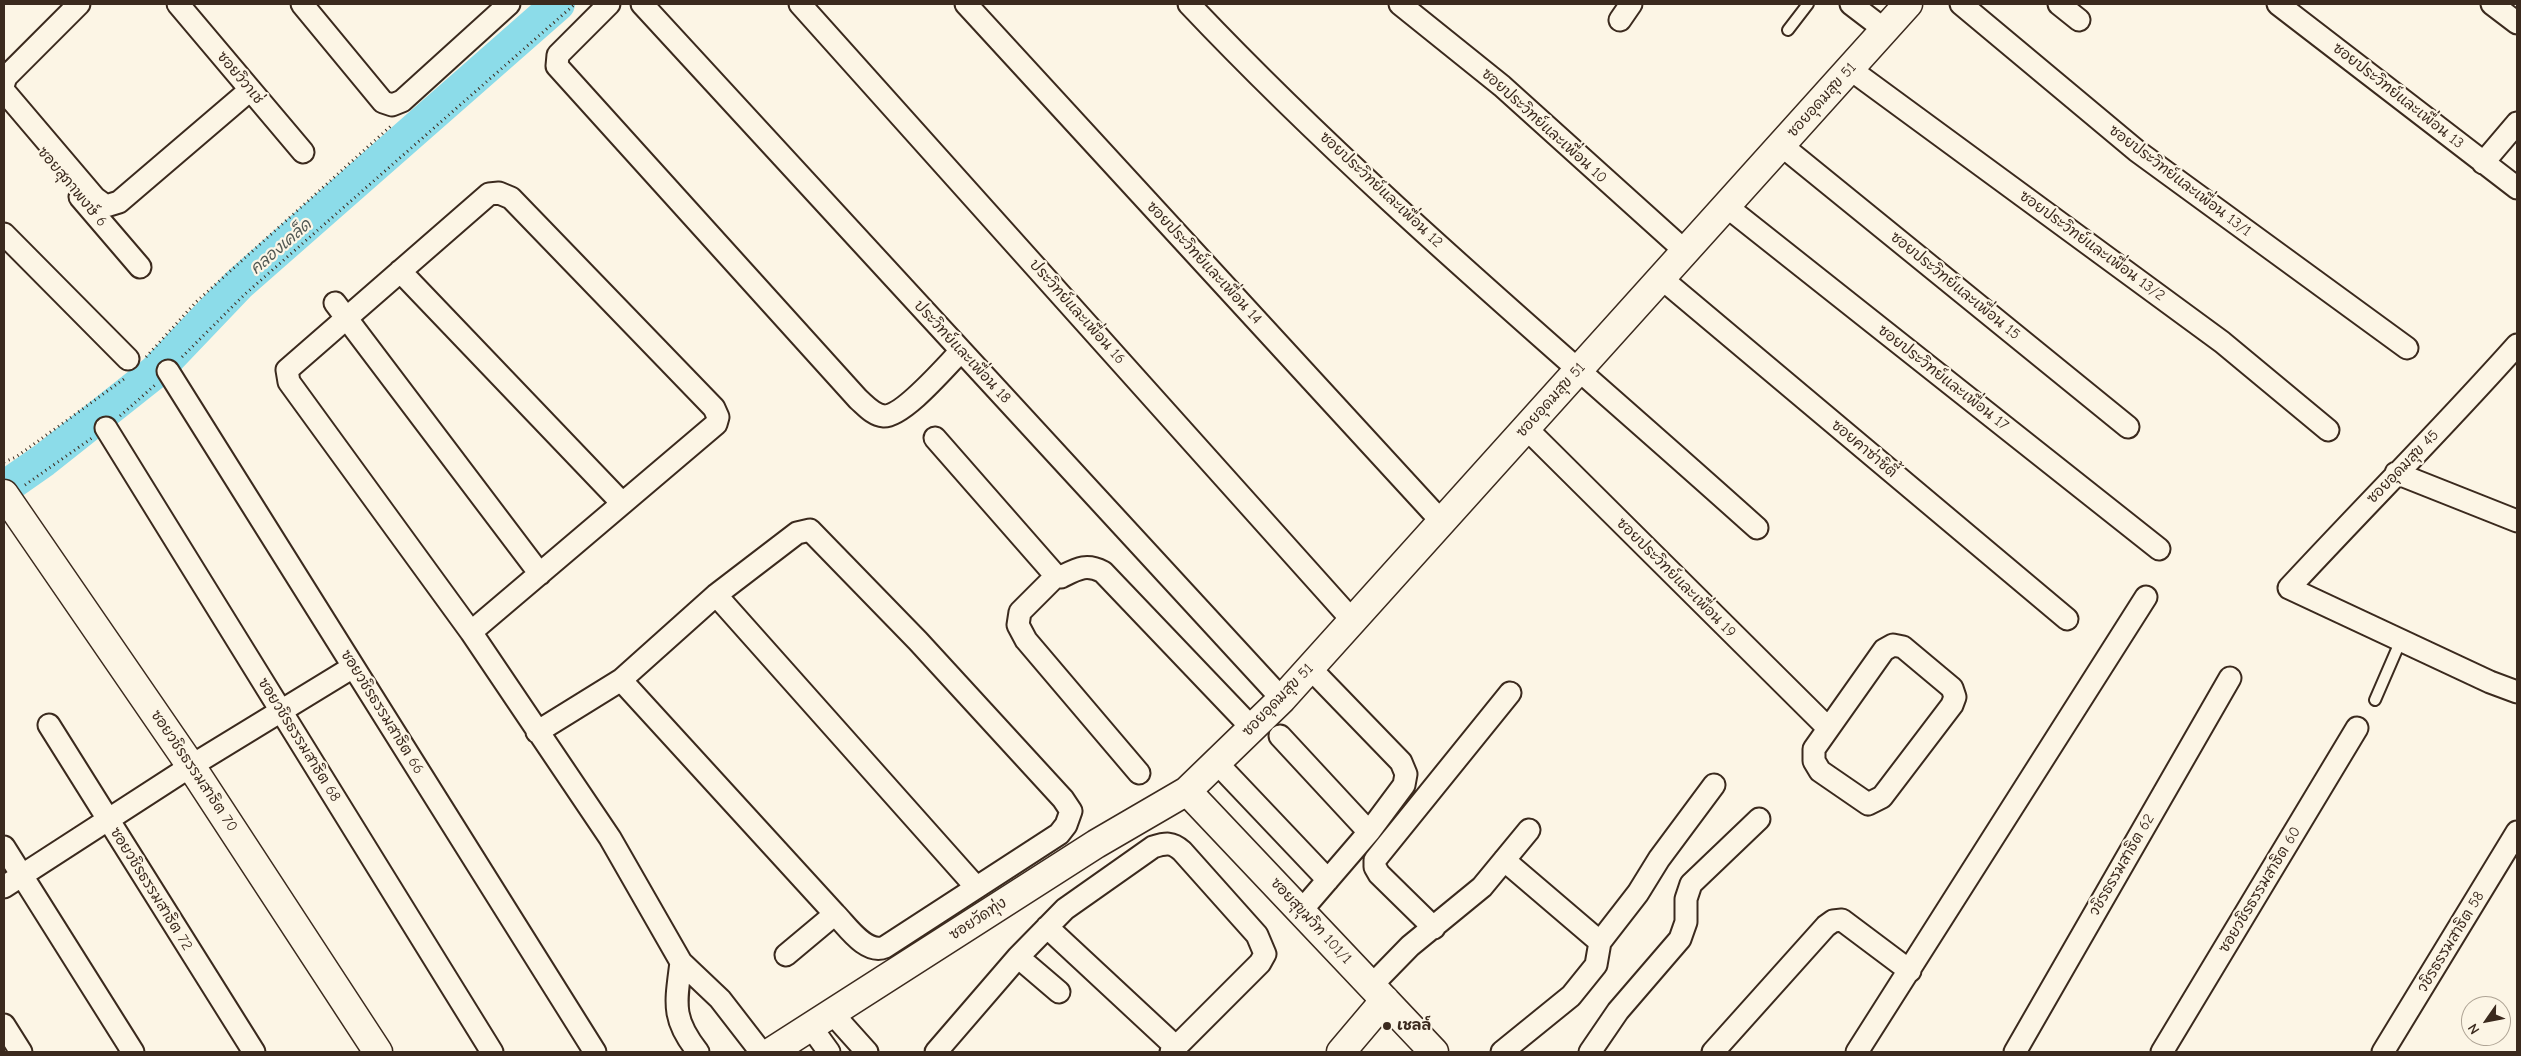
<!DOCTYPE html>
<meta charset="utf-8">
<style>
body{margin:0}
#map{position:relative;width:2521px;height:1056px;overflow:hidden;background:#fcf5e5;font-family:"Comic Neue",sans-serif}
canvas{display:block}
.frame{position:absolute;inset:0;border:5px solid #3b2a1e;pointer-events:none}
.north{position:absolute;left:2461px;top:996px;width:50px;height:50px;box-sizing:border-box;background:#fcf5e5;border:1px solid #afa495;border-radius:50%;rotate:237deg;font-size:14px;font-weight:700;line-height:20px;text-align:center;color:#3b2a1e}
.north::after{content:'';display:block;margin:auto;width:18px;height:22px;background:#3b2a1e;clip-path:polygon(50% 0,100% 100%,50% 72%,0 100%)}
</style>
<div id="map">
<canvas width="2521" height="1056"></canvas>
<div class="frame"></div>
<div class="north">N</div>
</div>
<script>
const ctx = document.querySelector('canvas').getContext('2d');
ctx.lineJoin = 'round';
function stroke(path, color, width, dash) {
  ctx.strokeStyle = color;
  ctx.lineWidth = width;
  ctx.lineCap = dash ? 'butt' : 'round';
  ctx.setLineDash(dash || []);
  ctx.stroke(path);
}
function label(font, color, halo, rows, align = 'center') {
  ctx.font = font + ' "Comic Neue","Playpen Sans Thai",sans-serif';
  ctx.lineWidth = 4.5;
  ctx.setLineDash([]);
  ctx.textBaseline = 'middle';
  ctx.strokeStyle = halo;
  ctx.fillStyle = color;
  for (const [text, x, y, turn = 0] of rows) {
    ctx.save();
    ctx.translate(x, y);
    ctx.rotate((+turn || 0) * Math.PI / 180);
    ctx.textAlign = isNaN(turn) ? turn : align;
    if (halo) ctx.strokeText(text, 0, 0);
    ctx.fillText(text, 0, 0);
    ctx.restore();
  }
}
const river = new Path2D(`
 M4,488L44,460L155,372L239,284L558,4`);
const path = new Path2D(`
 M146,357L196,302L392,125
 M182,357L244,295L575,4
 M120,416L155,385
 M4,462L16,457L124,379
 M25,485L92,438`);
const lane = new Path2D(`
 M1788,30L1808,4
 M2375,700L2401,640`);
const street = new Path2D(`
 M178,4L303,152
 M302,4L383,102L392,105L402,101L509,4
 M609,4L558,55L557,66L858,399C866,406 873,415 884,416C904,416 946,366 961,351
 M642,4L1282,699
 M800,4L1353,621
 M966,4L1442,522
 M1189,4C1365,190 1567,357 1757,528
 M1400,4L1502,86L1685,251
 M1851,4L1885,30
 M1961,4L2137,151L2407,348
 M2059,4L2079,20
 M2278,4L2517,188
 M2492,4L2517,23
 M1620,20L1631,4
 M1850,69L2222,342L2328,430
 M4,83L6,77L79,4
 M4,91L95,198L106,206L119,202L250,90
 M1781,145L2128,427
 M2483,163L2517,123
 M80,197L140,267
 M1726,206L2159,549
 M4,234L128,359
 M400,271L622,503
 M1661,278L2067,619
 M335,303L540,574
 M2517,345C2443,428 2364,507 2289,588L2490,682L2517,692
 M168,371L595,1052
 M106,428L492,1052
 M1526,428L1827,727
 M935,438L1056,576L1061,577C1077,569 1086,563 1103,572L1252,728
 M2396,473L2517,521
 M1056,576L1020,612L1018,625L1026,640L1139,773
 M716,595L976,887
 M471,632L716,424L718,417L714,408L511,198L499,193L489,194L287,370L289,382L471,632L610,838L681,962L720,999L761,1052
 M1893,645L1903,647L1952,688L1955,697L1952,705L1882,797L1868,804L1820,771L1814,761V749L1884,650Z
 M49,725L254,1052
 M537,732L621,680L716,595L797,533L810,530L918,641L1063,799L1071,811L1066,825L1059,834L885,947C866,955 847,926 835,914L621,680
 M1280,736L1369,832
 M1216,762L1328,880
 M4,847L133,1052
 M1504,860L1600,942
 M4,887L191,766L353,667
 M1301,911L1369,832L1404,785L1406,774L1401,762L1310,668
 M1047,927L1176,1047
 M1434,928L1379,874L1375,867V860L1510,693
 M786,955L835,914
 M1018,957L1059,992
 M681,962C676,1003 671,1018 698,1052
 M1371,986L1410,946L1482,887L1529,830
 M832,1013L867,1052
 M4,1025L21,1052
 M811,1027L829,1052
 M936,1052L1018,957L1065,909L1153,847C1166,843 1172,842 1182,851L1257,935L1265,954L1260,963L1171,1052
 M1502,1052L1571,996L1596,965L1600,942L1638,893L1659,859L1714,785
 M1590,1052L1618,1011L1680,939L1686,922V899L1691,884L1759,819
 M1713,1052L1826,926L1833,921L1842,920L1910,971
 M1857,1052L2146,597
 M2015,1052L2230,678
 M2162,1052L2357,728
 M2383,1052L2517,832`);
const secondary = new Path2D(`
 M4,494L191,766L378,1052
 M1187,791L1434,1052
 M771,1052L1096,844L1187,791L1282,699L1908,4
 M1341,1052L1385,1000`);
const markers = [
 [1387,1026,5,"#3b2a1e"]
];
const streetNames = [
 ["ซอยวิวาเช่",240,78,50],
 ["ซอยประวิทย์และเพื่อน 13",2398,96,38],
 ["ซอยอุดมสุข 51",1822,100,-48],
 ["ซอยประวิทย์และเพื่อน 10",1544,126,42],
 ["ซอยประวิทย์และเพื่อน 13/1",2180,181,37],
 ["ซอยสุภาพงษ์ 6",72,187,50],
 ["ซอยประวิทย์และเพื่อน 12",1381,190,43],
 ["ซอยประวิทย์และเพื่อน 13/2",2092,246,36],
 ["ซอยประวิทย์และเพื่อน 14",1204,263,47],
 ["ซอยประวิทย์และเพื่อน 15",1955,286,39],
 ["ประวิทย์และเพื่อน 16",1077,312,48],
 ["ประวิทย์และเพื่อน 18",962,352,47],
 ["ซอยประวิทย์และเพื่อน 17",1943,378,38],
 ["ซอยอุดมสุข 51",1551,400,-48],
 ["ซอยคาซ่าซิตี้",1864,449,40],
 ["ซอยอุดมสุข 45",2403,467,-46],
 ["ซอยประวิทย์และเพื่อน 19",1676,578,45],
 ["ซอยอุดมสุข 51",1278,700,-46],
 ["ซอยวชิรธรรมสาธิต 66",382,712,58],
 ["ซอยวชิรธรรมสาธิต 68",299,740,58],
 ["ซอยวชิรธรรมสาธิต 70",194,771,56],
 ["วชิรธรรมสาธิต 62",2122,865,-60],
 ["ซอยวชิรธรรมสาธิต 72",151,889,58],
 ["ซอยวชิรธรรมสาธิต 60",2260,890,-59],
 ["ซอยวัดทุ่ง",978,919,-33],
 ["ซอยสุขุมวิท 101/1",1311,921,47],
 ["วชิรธรรมสาธิต 58",2451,942,-59]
];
const poiNames = [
 ["เชลล์",1397,1026]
];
const waterNames = [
 ["คลองเคล็ด",281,247,-41]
];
stroke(river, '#8cdce9', 34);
stroke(lane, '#3b2a1e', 14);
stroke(street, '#3b2a1e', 25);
stroke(secondary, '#3b2a1e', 31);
stroke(path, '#3b2a1e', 3, [1, 4]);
stroke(lane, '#fcf5e5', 10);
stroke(street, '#fcf5e5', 21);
stroke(secondary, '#fcf5e5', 28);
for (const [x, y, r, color] of markers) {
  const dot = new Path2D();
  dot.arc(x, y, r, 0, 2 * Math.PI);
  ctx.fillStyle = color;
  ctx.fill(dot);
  stroke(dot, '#fcf5e5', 2);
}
label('15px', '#3b2a1e', '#fcf5e5', streetNames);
label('bold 15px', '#3b2a1e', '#fcf5e5', poiNames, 'left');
label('italic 16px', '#4f5651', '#fcf5e5', waterNames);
</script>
